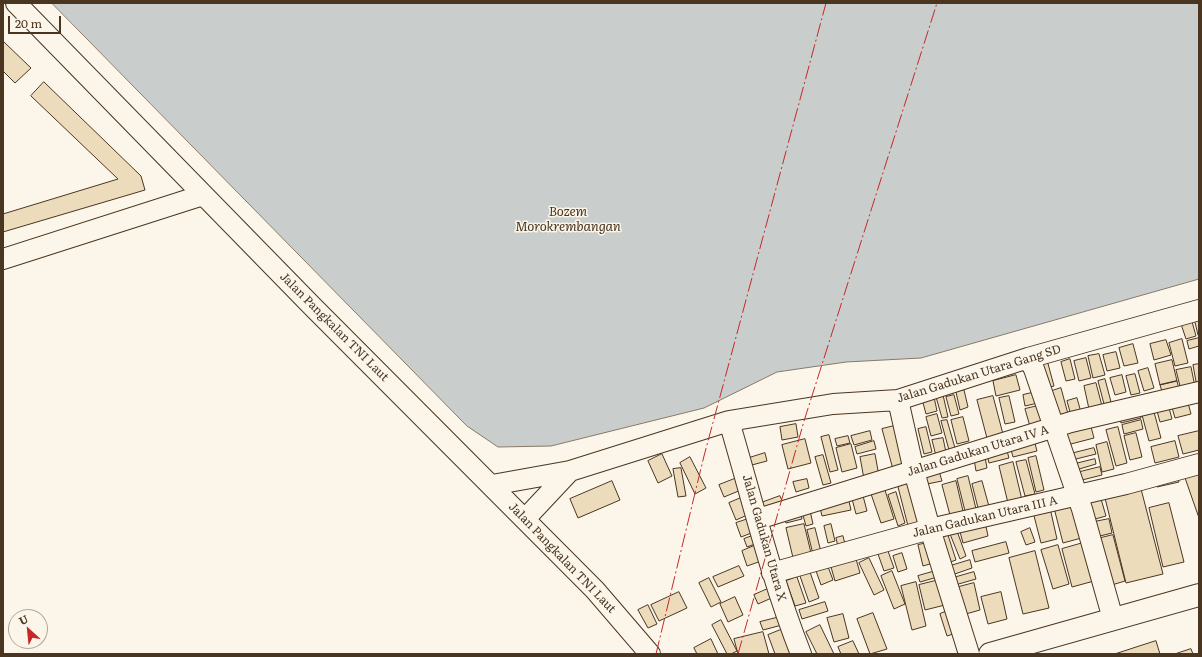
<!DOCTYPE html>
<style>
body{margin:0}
#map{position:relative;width:1202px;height:657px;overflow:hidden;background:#fbf6e9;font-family:Literata,serif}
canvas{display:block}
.frame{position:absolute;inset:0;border:4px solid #4a3520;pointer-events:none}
.north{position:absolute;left:8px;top:609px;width:40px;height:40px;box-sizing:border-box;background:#fbf6e9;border:1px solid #b4a999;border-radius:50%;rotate:333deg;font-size:11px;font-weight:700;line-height:16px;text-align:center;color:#4a3520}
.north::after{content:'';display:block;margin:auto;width:14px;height:18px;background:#c62828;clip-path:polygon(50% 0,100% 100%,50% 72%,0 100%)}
.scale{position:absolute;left:8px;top:16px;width:53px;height:18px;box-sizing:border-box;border:2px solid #4a3520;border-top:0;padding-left:5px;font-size:12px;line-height:14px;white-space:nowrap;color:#4a3520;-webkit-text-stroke:3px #fbf6e9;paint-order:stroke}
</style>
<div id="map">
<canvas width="1202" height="657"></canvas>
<div class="frame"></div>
<div class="north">U</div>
<div class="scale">20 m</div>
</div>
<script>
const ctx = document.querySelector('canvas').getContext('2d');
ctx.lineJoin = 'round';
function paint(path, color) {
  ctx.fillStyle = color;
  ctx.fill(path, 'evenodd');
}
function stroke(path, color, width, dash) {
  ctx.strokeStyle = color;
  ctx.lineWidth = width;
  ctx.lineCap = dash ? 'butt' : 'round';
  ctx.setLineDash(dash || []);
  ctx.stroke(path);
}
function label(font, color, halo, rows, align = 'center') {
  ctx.font = font + ' Literata,serif';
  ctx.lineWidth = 3;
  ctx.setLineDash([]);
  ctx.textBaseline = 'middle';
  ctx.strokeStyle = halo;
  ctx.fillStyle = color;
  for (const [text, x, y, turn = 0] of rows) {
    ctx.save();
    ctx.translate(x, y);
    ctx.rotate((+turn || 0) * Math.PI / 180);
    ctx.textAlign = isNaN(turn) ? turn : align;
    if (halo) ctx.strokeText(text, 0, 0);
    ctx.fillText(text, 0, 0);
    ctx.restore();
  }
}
const water = new Path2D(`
 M52,3H1199V279L921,358L846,362L777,372L704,408L551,446L498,447L467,426Z`);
const building = new Path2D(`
 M3,41L31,68L15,83L3,71Z
 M44,82L141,176L145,190L3,232V214L118,179L31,96Z
 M1199,317V335H1198L1194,318Z
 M1191,318L1196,336L1186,339L1180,321Z
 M1199,338V346L1189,349L1187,341Z
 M1182,339L1188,363L1175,366L1169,343Z
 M1166,340L1171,355L1154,360L1150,344Z
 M1133,344L1138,363L1124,366L1119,348Z
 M1116,352L1120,368L1107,371L1103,355Z
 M1099,354L1105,375L1093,378L1088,356Z
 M1086,358L1091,378L1079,381L1074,361Z
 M1070,359L1075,379L1066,381L1061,362Z
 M1047,360L1054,386L1042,389L1036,363Z
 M1172,360L1177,381L1160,385L1155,364Z
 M1199,364V387H1197L1193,365Z
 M1191,367L1195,387L1181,390L1176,370Z
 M1148,368L1154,388L1144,391L1138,371Z
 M1135,374L1140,393L1131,395L1126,376Z
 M1016,375L1020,390L996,396L993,381Z
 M1122,375L1126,392L1115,395L1110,378Z
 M1105,379L1111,402L1104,404L1098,381Z
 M1177,381L1180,394L1164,398L1160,385Z
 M1096,383L1102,406L1089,409L1084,386Z
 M1061,388L1068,414L1058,416L1052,391Z
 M964,390L968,407L960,410L956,392Z
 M1040,391L1042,402L1025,406L1023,395Z
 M943,395L948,417L942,418L936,397Z
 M954,395L959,414L951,416L946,397Z
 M993,396L1004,438L988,442L977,400Z
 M1009,396L1015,422L1005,424L999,398Z
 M934,397L937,411L926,414L922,399Z
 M1077,398L1082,416L1072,419L1067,401Z
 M1187,399L1191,414L1175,418L1171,404Z
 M1168,404L1172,419L1160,422L1156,407Z
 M1042,405L1048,426L1031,430L1025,409Z
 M1139,409L1141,418L1121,423L1119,414Z
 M1154,412L1161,438L1149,441L1142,415Z
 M937,414L942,433L931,436L926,417Z
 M963,417L969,441L957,444L951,420Z
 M947,420L955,448L949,450L941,421Z
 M1141,420L1143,429L1124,434L1122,425Z
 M1090,423L1094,438L1067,445L1063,430Z
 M796,424L798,437L782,440L780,427Z
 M898,425L909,469L894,473L882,429Z
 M926,427L932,452L924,454L918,429Z
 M1118,427L1127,463L1116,466L1106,430Z
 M870,431L872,440L854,445L851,436Z
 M1199,431V450L1183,454L1178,436Z
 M1136,433L1142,457L1130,460L1124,436Z
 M829,435L838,470L830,472L821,437Z
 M848,436L850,443L837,446L835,439Z
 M943,438L947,457L937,460L932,440Z
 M805,439L811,463L788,469L782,445Z
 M1034,440L1037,451L1013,457L1010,446Z
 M874,441L876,449L857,454L855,447Z
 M1175,441L1179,457L1155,463L1151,447Z
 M1107,442L1114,469L1102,472L1096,445Z
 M851,444L857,468L842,472L836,448Z
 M1006,447L1009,458L989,463L986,451Z
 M1094,448L1096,454L1072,460L1070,454Z
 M765,453L767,461L748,466L746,459Z
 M662,454L672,476L658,483L648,461Z
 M875,454L879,476L864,479L860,457Z
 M823,455L831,483L823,485L815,457Z
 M1036,456L1044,490L1036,492L1028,458Z
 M690,457L706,488L695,494L680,463Z
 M985,457L987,468L976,471L974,459Z
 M1095,459L1096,464L1076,470L1075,464Z
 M1026,460L1035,494L1025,496L1016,462Z
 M1013,462L1022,500L1008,503L999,466Z
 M1100,467L1102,475L1078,481L1076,473Z
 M681,468L686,496L678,497L673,469Z
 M1199,470V518L1184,475Z
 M939,471L942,481L922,485L920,477Z
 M1177,475L1179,482L1157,487L1155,481Z
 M742,476L746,488L724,497L719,485Z
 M968,476L977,513L966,515L957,479Z
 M807,479L809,488L796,492L793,482Z
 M913,479L924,522L908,526L897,483Z
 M612,481L620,500L578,518L570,499Z
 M956,481L963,511L950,515L942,485Z
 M982,481L990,510L979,512L972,484Z
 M1140,485L1163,574L1126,583L1104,494Z
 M884,487L894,519L881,523L870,491Z
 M862,492L867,511L856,514L851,495Z
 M896,492L905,523L898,526L888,495Z
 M1099,492L1106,516L1088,521L1082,496Z
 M748,495L754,512L736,520L729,503Z
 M780,496L783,503L763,511L761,503Z
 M848,497L851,510L822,516L819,503Z
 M1075,498L1085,537L1063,543L1053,504Z
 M1169,503L1184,562L1163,567L1149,508Z
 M809,506L813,524L806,526L801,508Z
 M1050,508L1057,539L1041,543L1033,512Z
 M800,510L802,519L786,523L783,514Z
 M754,517L759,530L741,537L736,523Z
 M1109,519L1112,533L1092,538L1089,523Z
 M985,522L988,536L963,543L959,528Z
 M804,524L812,557L794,562L786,528Z
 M831,524L835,541L828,543L824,526Z
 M815,528L822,556L814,558L807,530Z
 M1030,528L1035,542L1026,545L1021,532Z
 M957,531L966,556L960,559L950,534Z
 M947,532L956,560L945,564L936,536Z
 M760,533L763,541L747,547L744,539Z
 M1113,535L1125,581L1105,587L1093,540Z
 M843,536L846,548L839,551L836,538Z
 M1006,542L1009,553L975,562L972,551Z
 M761,543L767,559L747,566L742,551Z
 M927,543L933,563L923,566L918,545Z
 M1083,543L1094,581L1072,587L1062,549Z
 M1058,545L1069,584L1053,589L1041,550Z
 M888,551L894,568L884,571L878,554Z
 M1035,551L1049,608L1023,614L1009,558Z
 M902,553L907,569L898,572L893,556Z
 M869,558L884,590L874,595L859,563Z
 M856,559L860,573L835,581L831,567Z
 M970,560L972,568L949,576L947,567Z
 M827,564L833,580L821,585L815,568Z
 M739,566L744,576L718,587L713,577Z
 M939,570L941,576L920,582L918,576Z
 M892,571L905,604L894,609L881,576Z
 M810,572L819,598L809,602L800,576Z
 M974,572L976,579L955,585L953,578Z
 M797,577L806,603L795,606L786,581Z
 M709,578L721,602L711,607L699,583Z
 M939,580L945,605L925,610L919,585Z
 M916,582L926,626L912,630L901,586Z
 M974,583L980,610L962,615L955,588Z
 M772,587L776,596L758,604L754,595Z
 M679,592L687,608L659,621L651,605Z
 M1001,592L1007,619L988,624L981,597Z
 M735,597L743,615L728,622L720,604Z
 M825,602L828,611L802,619L799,610Z
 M648,605L657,624L648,628L638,610Z
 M952,609L959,632L947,636L940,614Z
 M873,613L887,649L870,654L857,619Z
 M843,614L849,638L834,642L827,618Z
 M780,617L782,625L763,630L760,622Z
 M721,620L737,651L731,654H727L712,625Z
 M820,625L834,654H817L806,632Z
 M783,629L793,654H775L768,635Z
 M763,632L769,654H738L734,639Z
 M711,639L718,654H697L694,648Z
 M853,641L859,654H841L838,647Z
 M1156,641L1160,654H1115Z
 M1191,649L1193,654H1175Z`);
const minor = new Path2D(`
 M16,3L312,306L595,590L650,654
 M3,259L203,195
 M1028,358L1034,369L1082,509L1113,619
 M898,400L914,471L930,529L969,654
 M729,421C752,499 771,578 801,654
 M492,485L570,471L729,421L833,404L898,400L1028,358L1199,310
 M525,519L570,471
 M758,519L1071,422L1199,392
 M772,573L930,529L1126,484L1199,464`);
const highway = new Path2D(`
 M990,654L1199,595`);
const power = new Path2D(`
 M656,654L704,456L826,3
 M738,654L804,421L937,3`);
const streetNames = [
 ["Jalan Pangkalan TNI Laut",334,327,45],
 ["Jalan Gadukan Utara Gang SD",979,374,-17],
 ["Jalan Gadukan Utara IV A",978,451,-17],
 ["Jalan Gadukan Utara III A",985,517,-13],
 ["Jalan Gadukan Utara X",764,538,74],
 ["Jalan Pangkalan TNI Laut",562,558,46]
];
const waterNames = [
 ["Bozem",568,212],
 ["Morokrembangan",568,227]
];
paint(water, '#c9cecd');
stroke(water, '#887966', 1);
paint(building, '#ecdcbc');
stroke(building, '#4a3520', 1);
stroke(minor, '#4a3520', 22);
stroke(highway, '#4a3520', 24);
stroke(minor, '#fbf6e9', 20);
stroke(highway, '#fbf6e9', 22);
stroke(power, '#c62828', 1, [14, 3, 2, 3]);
label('12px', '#4a3520', '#fbf6e9', streetNames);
label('italic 13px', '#4a3520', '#fbf6e9', waterNames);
</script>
